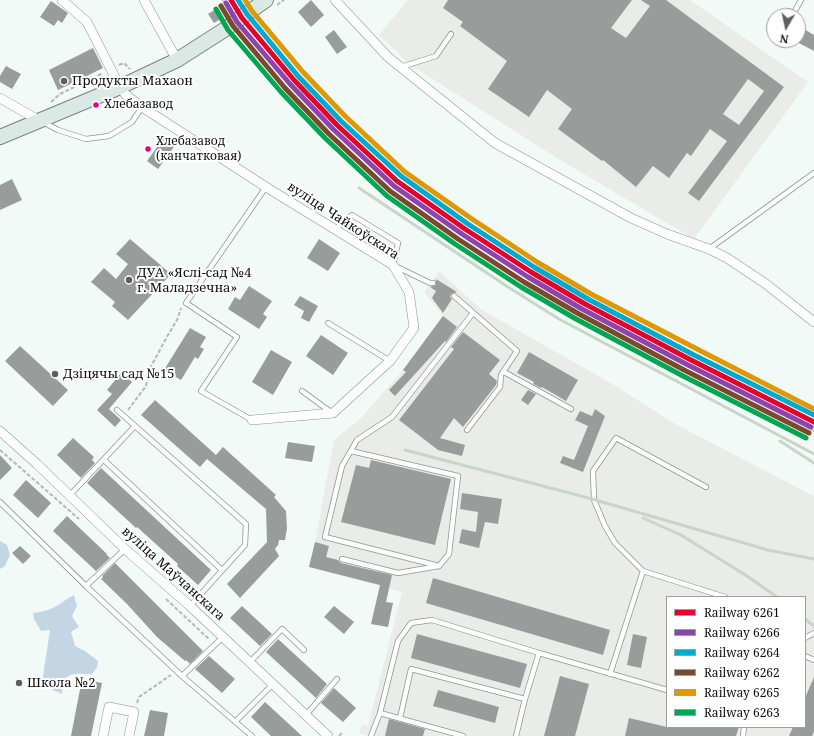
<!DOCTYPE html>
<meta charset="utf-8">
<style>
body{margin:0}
#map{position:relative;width:814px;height:736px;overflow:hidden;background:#f2faf8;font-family:"Noto Serif",serif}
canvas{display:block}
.legend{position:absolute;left:666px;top:596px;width:140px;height:132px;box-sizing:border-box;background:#fff;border:1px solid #9e9e9e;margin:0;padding:5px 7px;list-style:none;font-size:12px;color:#0d0d0d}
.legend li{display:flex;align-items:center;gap:8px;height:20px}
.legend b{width:20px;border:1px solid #9e9e9e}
.north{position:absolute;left:766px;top:8px;width:40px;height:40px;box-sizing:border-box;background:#fff;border:1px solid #9e9e9e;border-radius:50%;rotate:189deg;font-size:11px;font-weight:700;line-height:16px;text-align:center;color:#0d0d0d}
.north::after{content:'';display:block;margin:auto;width:14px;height:18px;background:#5d605f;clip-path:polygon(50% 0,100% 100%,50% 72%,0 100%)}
</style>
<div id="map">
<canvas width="814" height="736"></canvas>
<ul class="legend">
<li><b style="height:5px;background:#e4002b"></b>Railway 6261</li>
<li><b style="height:5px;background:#8e44ad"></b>Railway 6266</li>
<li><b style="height:5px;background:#00a9ce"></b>Railway 6264</li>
<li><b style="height:5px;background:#7a4b2a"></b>Railway 6262</li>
<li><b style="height:5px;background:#e09701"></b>Railway 6265</li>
<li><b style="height:5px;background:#00a651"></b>Railway 6263</li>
</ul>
<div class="north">N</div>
</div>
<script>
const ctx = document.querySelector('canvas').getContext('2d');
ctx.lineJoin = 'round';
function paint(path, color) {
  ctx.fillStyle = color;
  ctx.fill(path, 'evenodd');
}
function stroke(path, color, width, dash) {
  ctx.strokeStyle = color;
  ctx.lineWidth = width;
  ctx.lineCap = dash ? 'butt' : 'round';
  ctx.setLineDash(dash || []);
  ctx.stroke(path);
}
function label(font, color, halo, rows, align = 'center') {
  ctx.font = font + ' "Noto Serif",serif';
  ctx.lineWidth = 4;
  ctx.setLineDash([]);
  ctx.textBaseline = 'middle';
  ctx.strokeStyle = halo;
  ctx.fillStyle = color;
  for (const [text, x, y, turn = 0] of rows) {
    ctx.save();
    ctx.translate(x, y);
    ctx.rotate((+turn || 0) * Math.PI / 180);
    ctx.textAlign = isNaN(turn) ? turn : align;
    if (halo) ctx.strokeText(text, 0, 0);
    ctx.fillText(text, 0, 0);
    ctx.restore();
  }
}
const industrial = new Path2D(`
 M408,0H690L808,82L694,239L560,160L409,64L379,35Z
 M439,271L482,310L609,382L677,425L814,496V736H368L359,733L362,725L368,726L402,592L309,567L315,542L334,440L360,419L403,370L411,359L420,349L419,348L443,316L424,292ZM667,597H805V727H667Z`);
const forest = new Path2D(`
 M0,541L7,545L10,555L5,566L0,569Z
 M74,595L77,606L72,616L79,627L71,632L75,646L85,651L98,661L97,667L92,674C76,674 61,670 62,694L53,690L50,685L42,683L50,630L41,631L34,619L33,613C42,612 50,610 58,605C64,602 67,598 74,595Z`);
const building = new Path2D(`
 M311,0L324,15L311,27L298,12Z
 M448,0H632L611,28L626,38L650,6L641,0H666L784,87L699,201L688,193L727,141L710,129L691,156L687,153L669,178L653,166L636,187L603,160L602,161L558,129L572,109L547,90L529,117L488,89L507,61L460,26L463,22L443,8ZM748,79L764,91L739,125L723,114Z
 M51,1L68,13L62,23L58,20L54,26L40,17Z
 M216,9L222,18L214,23L208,14Z
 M802,28L814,35V51L795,41L798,40V35Z
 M334,30L347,47L337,54L325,37Z
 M93,48L103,68L58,90L49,70Z
 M6,66L21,74L12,89L0,82V76Z
 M165,136L176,144L158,169L147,161Z
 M12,179L22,200L0,210V185Z
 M130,239L171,274L128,320L112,306L115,302L91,282L104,268L116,279L128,264L116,254Z
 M319,239L340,253L328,271L307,258Z
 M436,279L457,292L451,294L450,297L452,299L443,313L432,298L436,291L430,287L436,285Z
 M249,286L272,301L263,314L267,317L259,329L228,309L235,297L240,300Z
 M300,296L318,306L309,322L301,318L304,311L294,305Z
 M443,316L457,327L446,342L445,341L395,396L389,390L406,372L403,370Z
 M190,328L206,337L200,347L204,349L198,359L195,357L181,380L164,370Z
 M463,332L500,360L489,374L497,381L496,385L463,427L454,418L440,438L465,445L462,456L438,450L399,420L454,349L451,347Z
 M321,335L348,353L333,375L306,356Z
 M20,346L68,390L53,406L5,361Z
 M271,350L292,362L273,395L252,382Z
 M529,352L578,380L566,401L542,387L541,388L533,384L534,382L517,373Z
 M121,373L132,382L109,409L121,420L115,427L97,410L112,394L107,390Z
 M528,390L536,394L528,405L521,400Z
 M155,400L216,455L223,447L276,495L274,497L286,511L287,528L285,540H279L278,545L275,549L279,556L240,598L227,584L267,542L266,509L207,459L200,467L141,415Z
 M595,409L605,416L583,472L560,463L563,456L574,460L588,426L575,420L580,411L592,416Z
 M73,438L94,457L92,460L95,463L81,478L57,455Z
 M288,442L315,446L312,462L285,458Z
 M0,455L12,468L0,480Z
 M371,460L451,479L435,545L341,522L356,465L369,468Z
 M101,468L211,570L198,585L177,566L178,564L137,527L136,528L87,483Z
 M26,480L51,503L38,518L13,495Z
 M462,493L502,499L498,524L485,522L479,548L459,543L462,529L476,532L478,512L460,509Z
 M67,516L107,554H106L110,558L96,571L53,531Z
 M315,542L329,546L326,557L338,560L341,563L392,575L386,602L393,603L388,627L371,624L380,585L309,567Z
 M20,546L31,556L23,564L12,553Z
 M115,563L203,651L190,664L186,660L185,661L157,637L127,604L101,579L103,577L102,576Z
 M433,578L610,630L603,655L426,603Z
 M242,606L272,634L260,646L230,618Z
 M334,606L354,622L344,634L324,617Z
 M417,634L527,664L520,688L411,658Z
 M633,634L647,637L641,668L627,665Z
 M278,639L327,684L316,698L266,652Z
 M209,656L235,679L222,693L195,669Z
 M560,676L589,684L575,736H544Z
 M814,677V731L812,736H789L793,727H805V698Z
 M82,679L102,683L91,736H71Z
 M334,688L356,708L343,722L321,703Z
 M438,690L499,707L495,723L433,706Z
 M265,702L302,736H271L251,717Z
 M150,710L168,713L164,736H144Z
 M629,718L667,727H739L736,736H625Z
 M389,719L425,729L423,736H385Z`);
const path = new Path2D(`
 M277,5L284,0
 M119,65L124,63L130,69
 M51,102L60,94L103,73
 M128,410L146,386L149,370L168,335L177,320L181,308
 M0,450L79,519
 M166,599L210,640
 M137,703L139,697L171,675
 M339,736L342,733`);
const service = new Path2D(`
 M792,16L801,0
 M401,67L436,56L451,34
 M43,122L58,130L86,139L109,136L132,122L142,107
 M335,229L352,215L398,243L393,265L430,283H433
 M709,249L814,173
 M454,296L517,351L501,375L500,387L467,430
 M328,323L390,361
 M504,372L571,409
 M302,391L331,412
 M117,410L246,524L245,545L190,606
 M252,420L201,391L237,337L186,303L266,187
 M351,451L458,476L449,554L439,566
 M104,460L222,570
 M70,495L135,426
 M0,502L86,586
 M125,549L86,586L182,676
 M342,559L398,573L439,566L325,537L342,466L357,440L392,417L473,313
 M643,571L725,597
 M223,637L182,676L252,736
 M805,638L814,633
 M539,653L667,690
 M805,656L814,660
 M250,662L282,629L304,650
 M610,674L643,571L615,543L605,526L594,500L593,471L616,438L706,487
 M380,713L398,641L411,623L432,620L539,653L525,699
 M306,715L337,679
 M400,718L411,669L525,699L516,736
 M235,722L273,684
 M371,736L380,713L463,736
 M743,736L744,727`);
const minor = new Path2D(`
 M62,0L87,22L120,87L125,94L142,107L266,187L393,265L409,292L414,328L390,361L333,413L252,420
 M144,0L177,60
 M335,0L388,57L495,143L631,218L667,234L709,249L727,258L766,284L814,322
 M0,98L40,121
 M0,431L37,464L125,549L190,606L328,736
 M103,736L109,707L134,712L129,736`);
const primary = new Path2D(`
 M0,137L120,87L177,60L224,30L266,0`);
const rail = new Path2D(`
 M223,0L237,22L290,83L333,129L394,185L462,234L528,277L583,309L814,431
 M359,188L508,287L559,319L814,454
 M780,441L814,463
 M405,450L585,497L768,550L814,559
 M643,518L681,535L747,576L777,597
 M805,619L814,626`);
const rail1 = new Path2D(`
 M231,0L242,18L294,80L337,125L397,181L465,229L531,272L585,304L691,360L814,422`);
const rail2 = new Path2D(`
 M226,3L237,22L290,84L333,129L394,186L462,234L528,277L582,309L688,365L811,427`);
const rail3 = new Path2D(`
 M238,0L247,14L298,76L341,121L401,176L468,224L534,267L588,299L694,355L814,415`);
const rail4 = new Path2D(`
 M221,6L233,26L285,88L329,134L390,191L458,239L524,282L579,314L686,371L809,433`);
const rail5 = new Path2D(`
 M245,0L252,11L303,72L345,116L405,172L472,219L537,262L591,294L697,349L814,409`);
const rail6 = new Path2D(`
 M216,9L228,30L281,92L325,138L387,196L455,244L521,287L576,319L683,376L806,438`);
const markers = [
 [64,81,4,"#5d605f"],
 [96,105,3.5,"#e5007d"],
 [148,149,3.5,"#e5007d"],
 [129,280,4,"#5d605f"],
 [55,374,4,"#5d605f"],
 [19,683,4,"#5d605f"]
];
const busNames = [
 ["Хлебазавод",104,105],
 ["Хлебазавод",156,142],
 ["(канчатковая)",156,157]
];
const poiNames = [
 ["Продукты Махаон",72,81],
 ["ДУА «Яслі-сад №4",137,273],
 ["г. Маладзечна»",137,288],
 ["Дзіцячы сад №15",63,374],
 ["Школа №2",27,683]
];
const streetNames = [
 ["вуліца Чайкоўскага",343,221,33],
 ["вуліца Маўчанскага",173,574,42]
];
paint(industrial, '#eaece8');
paint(forest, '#c4d6e3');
paint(building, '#989d9b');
stroke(service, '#909493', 6);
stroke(minor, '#909493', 10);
stroke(primary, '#7d8180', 16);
stroke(path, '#b6b8b7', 2, [4, 2]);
stroke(service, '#fdfefe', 4.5);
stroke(minor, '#fdfefe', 9);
stroke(primary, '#dbe9e4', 14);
stroke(rail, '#c8d5c7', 3);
stroke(rail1, '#e4002b', 5);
stroke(rail2, '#8e44ad', 5);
stroke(rail3, '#00a9ce', 5);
stroke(rail4, '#7a4b2a', 5);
stroke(rail5, '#e09701', 5);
stroke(rail6, '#00a651', 5);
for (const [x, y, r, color] of markers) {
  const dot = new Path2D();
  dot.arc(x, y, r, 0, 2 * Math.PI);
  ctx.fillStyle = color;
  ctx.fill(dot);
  stroke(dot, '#fff', 1.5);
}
label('12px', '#0d0d0d', '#fff', busNames, 'left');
label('13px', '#0d0d0d', '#fff', poiNames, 'left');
label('13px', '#0d0d0d', '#fff', streetNames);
</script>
